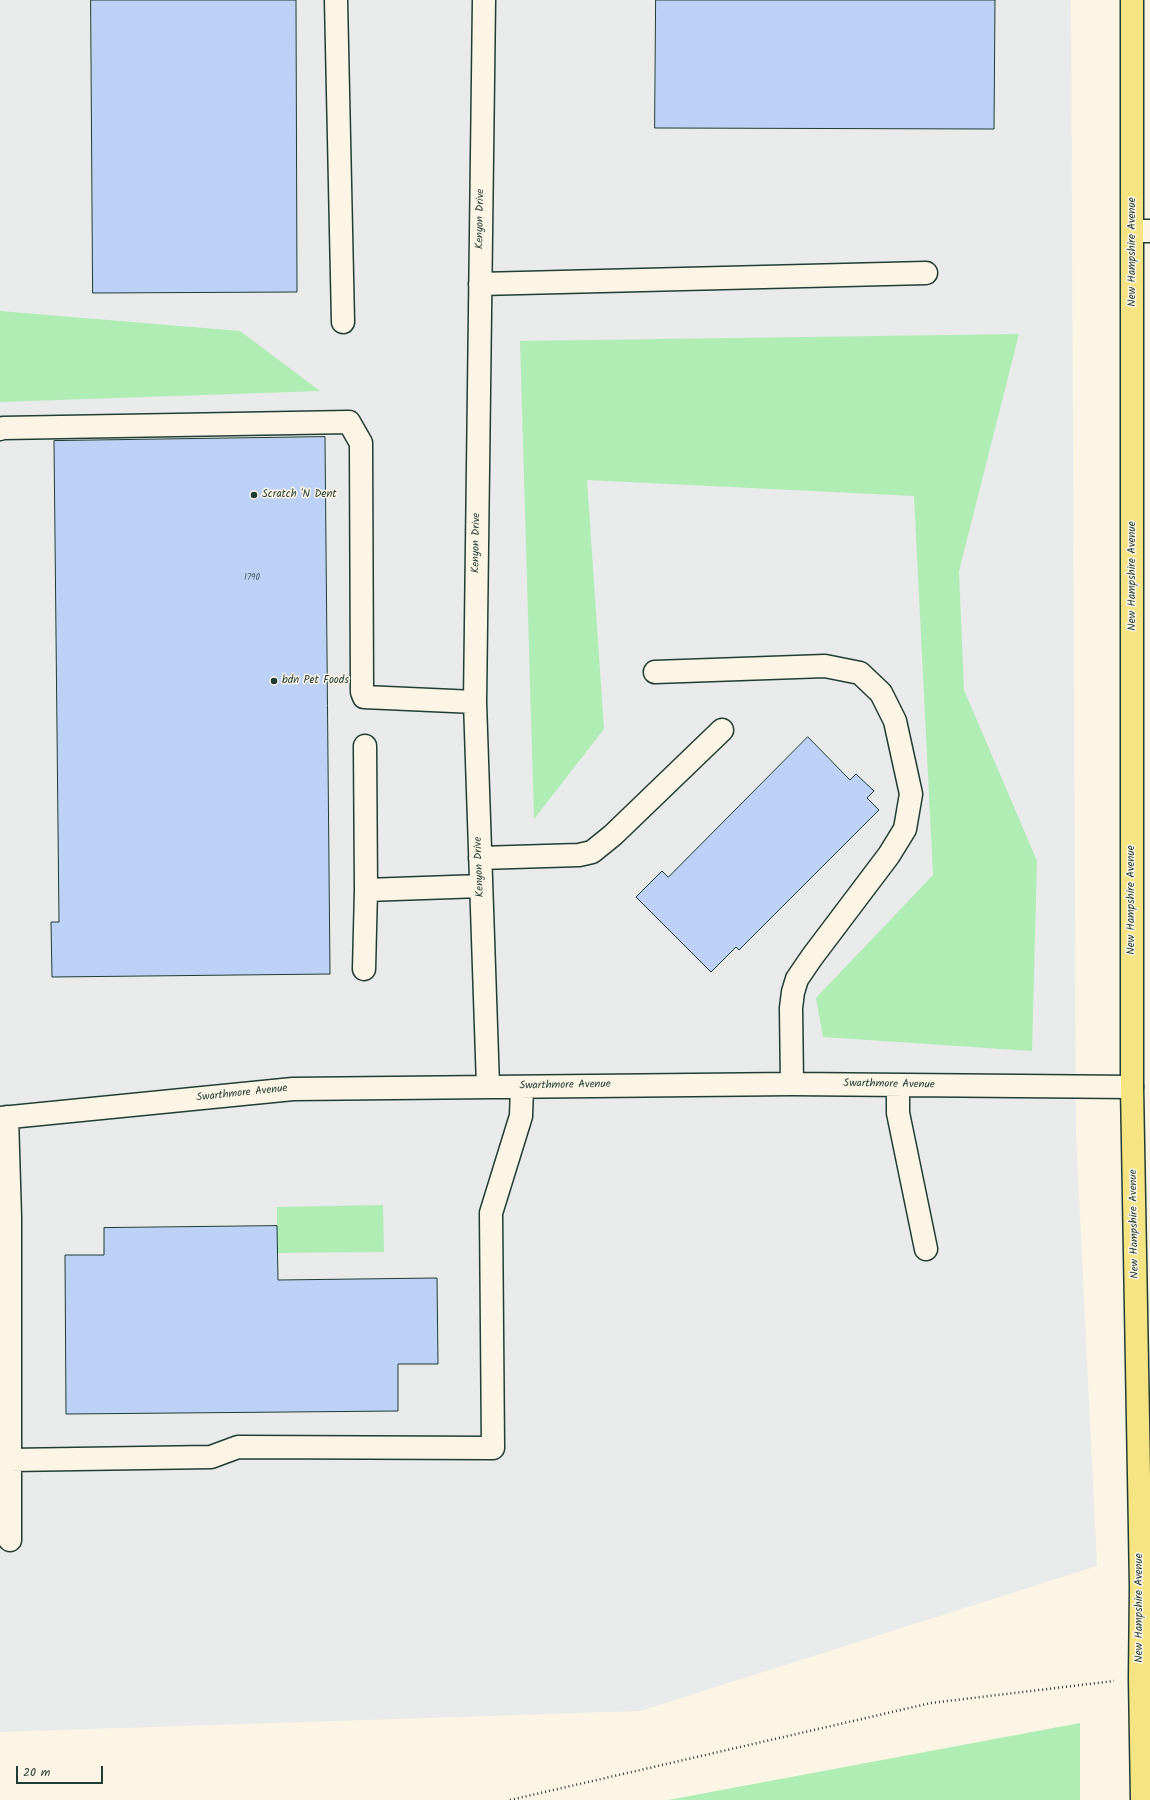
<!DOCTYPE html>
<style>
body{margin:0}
#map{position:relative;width:1150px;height:1800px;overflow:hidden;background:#fcf5e5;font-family:Kalam,sans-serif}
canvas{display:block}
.scale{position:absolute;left:16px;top:1766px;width:87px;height:18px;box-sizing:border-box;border:2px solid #1f3d34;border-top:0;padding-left:5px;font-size:12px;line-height:14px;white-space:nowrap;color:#1f3d34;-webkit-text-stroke:3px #fcf5e5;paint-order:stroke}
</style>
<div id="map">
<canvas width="1150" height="1800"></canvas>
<div class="scale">20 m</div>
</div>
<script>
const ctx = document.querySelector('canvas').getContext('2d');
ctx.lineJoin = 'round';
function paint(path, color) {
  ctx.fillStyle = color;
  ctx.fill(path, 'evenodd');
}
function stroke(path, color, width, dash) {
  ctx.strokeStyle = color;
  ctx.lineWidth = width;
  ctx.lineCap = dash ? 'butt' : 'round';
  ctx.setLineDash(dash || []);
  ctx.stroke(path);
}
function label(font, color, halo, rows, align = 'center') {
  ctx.font = font + ' Kalam,sans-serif';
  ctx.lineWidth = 3;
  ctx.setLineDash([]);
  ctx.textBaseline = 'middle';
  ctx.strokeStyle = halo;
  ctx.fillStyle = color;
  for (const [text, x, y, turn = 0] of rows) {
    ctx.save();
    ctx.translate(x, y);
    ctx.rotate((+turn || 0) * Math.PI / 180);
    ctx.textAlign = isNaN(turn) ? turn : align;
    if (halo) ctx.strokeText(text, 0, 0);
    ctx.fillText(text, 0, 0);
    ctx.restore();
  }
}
const built = new Path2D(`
 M0,0H1071L1076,1134L1097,1566L640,1711L0,1732Z`);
const green = new Path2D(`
 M0,311L240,331L320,391L0,402Z
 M1019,334L959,571L964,690L1037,861L1032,1051L823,1037L816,998L933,875L914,496L587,480L604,729L534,819L520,341Z
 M383,1205L384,1252L277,1253V1207Z
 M1080,1723V1800H668Z`);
const building = new Path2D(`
 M91,0H296L297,292L93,293Z
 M656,0H995L994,129L655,128Z
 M325,437L330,974L52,977L51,922H59L54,441Z
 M808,737L850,780L856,774L874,791L867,798L879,810L739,950L736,947L711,972L636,897L662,871L668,877Z
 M277,1226L278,1280L437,1278L438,1364H398V1411L66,1414L65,1255H104V1228Z`);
const path = new Path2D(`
 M510,1800L931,1703L1114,1681`);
const minor = new Path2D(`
 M336,0L343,322
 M484,0L475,702L488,1086
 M1133,231H1150
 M480,284L926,273
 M0,429L3,428L349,422L361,443L362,692L364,697L475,702
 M655,672L825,666L860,673L881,693L895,721L911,794L905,829L889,855L812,957L797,979L793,992L791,1008L792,1084
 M365,746L366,890L481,886
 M480,858L579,855L592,852L613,835L722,730
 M364,969L366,890
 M898,1086V1113L926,1249
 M7,1117L10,1217V1540
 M0,1118L293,1089L792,1084L1132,1087
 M10,1460L211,1457L238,1447L493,1448L491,1213L521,1116L522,1087`);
const major = new Path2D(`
 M1132,0V1087L1141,1587L1140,1678L1142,1800`);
const markers = [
 [254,495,4,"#1f3d34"],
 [274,681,4,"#1f3d34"]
];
const numberNames = [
 ["1790",252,578]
];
const streetNames = [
 ["Kenyon Drive",481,219,-89],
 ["New Hampshire Avenue",1133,252,-90],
 ["Kenyon Drive",477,543,-89],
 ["New Hampshire Avenue",1133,576,-90],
 ["Kenyon Drive",480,867,-92],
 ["New Hampshire Avenue",1132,900,-90],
 ["Swarthmore Avenue",889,1085,1],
 ["Swarthmore Avenue",565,1086,-1],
 ["Swarthmore Avenue",242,1094,-6],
 ["New Hampshire Avenue",1135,1224,-91],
 ["New Hampshire Avenue",1140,1608,-90]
];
const poiNames = [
 ["Scratch 'N Dent",262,495],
 ["bdn Pet Foods",282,681]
];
paint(built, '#e9eaea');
paint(green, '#afedb4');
paint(building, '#bdd1f6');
stroke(building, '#1f3d34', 1);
stroke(minor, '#1f3d34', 25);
stroke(major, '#1f3d34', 25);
stroke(path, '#1f3d34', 2.5, [1, 3]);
stroke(minor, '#fcf5e5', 22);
stroke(major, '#f6e381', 22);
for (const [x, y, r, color] of markers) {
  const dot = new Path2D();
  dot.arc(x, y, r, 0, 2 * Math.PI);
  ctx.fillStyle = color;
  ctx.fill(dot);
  stroke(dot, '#fcf5e5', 1.5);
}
label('9px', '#466264', null, numberNames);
label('11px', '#1f3d34', '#fcf5e5', streetNames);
label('11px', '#1f3d34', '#fcf5e5', poiNames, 'left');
</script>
